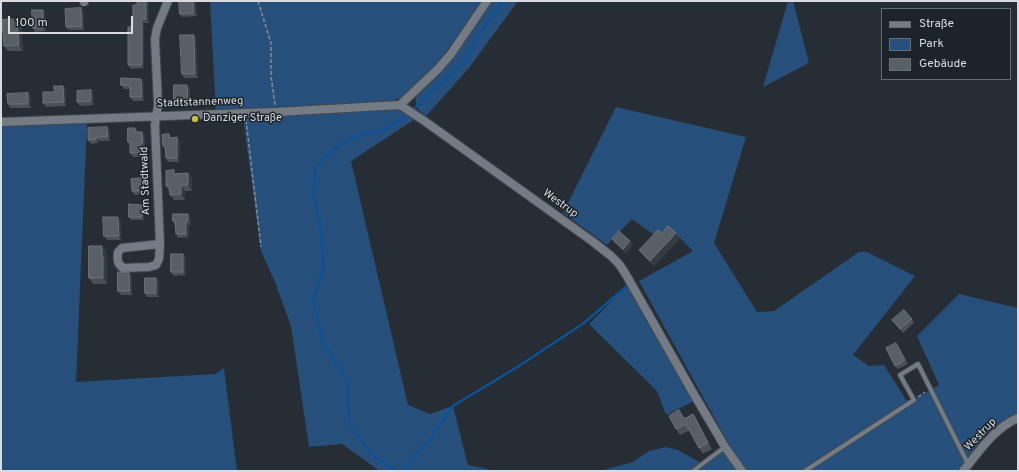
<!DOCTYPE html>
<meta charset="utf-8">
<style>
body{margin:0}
#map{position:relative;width:1019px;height:472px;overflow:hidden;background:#262d34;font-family:Overpass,sans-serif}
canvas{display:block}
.frame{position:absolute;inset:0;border:2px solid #d8dce1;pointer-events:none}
.legend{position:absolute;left:881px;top:8px;width:130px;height:72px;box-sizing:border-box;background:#1d232a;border:1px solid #686d73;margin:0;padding:5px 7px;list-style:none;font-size:12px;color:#d8dce1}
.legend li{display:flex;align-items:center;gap:8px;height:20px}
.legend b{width:20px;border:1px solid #686d73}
.scale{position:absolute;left:8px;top:16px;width:125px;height:18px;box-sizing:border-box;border:2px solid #d8dce1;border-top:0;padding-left:5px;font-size:12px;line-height:14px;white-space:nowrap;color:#d8dce1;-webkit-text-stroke:3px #1d232a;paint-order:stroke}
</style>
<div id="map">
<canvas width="1019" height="472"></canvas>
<div class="frame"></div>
<ul class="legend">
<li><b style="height:5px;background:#747b84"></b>Straße</li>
<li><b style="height:11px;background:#274f7c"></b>Park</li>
<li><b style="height:11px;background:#595f66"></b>Gebäude</li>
</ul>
<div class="scale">100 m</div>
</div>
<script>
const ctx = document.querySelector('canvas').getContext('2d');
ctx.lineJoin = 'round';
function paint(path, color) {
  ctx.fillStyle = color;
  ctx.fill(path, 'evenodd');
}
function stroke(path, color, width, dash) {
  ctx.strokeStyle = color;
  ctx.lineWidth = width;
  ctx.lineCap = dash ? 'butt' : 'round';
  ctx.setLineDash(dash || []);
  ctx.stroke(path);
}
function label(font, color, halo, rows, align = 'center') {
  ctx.font = font + ' Overpass,sans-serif';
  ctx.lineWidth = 3;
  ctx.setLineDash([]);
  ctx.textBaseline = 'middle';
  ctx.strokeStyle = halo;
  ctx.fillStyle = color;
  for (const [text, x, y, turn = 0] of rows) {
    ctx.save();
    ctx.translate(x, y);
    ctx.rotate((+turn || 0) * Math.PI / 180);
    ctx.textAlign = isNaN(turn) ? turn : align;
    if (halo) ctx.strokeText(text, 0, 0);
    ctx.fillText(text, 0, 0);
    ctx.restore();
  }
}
const green = new Path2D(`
 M210,1H483L435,67L404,96L393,101L340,106L216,113Z
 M492,1H518L469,68L426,116C417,109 415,108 416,96L439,75Z
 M788,1H793L809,63L763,87Z
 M616,107L746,137L714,243L757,312L774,311L859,252H867L915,276L853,355L869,366L884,365L908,403L939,385L917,336L959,294L1018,308V416L960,471H747L730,446L639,281L693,251L671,229L657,237L632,219L607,245L563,213Z
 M398,109L415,119L351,161L408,405L430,414L453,406L468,465L496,471H380L342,444L309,447L291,326L275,282L261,251L243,117Z
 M87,123L76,382L215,374L224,368L237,471H1V126Z
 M627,286L694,401L666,415L657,391L589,324Z
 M666,447L678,450L701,463L722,449L737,471H600L633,462L649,451Z`);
const stream = new Path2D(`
 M415,108L465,61L481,32L504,1
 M397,471L375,457L349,425L348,384L323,341L313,300L324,267L320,223L313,193L316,167L327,155L350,138L386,129L405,117
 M405,471V469L411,458L431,440L434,432L442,423L453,406L519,366L584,323L627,286`);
const path = new Path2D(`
 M258,1L271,43V76L275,105
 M246,120L261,247
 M918,397L925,392`);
const service = new Path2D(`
 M693,471L725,447
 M805,471L914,400L900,375L918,364L968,464`);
const minor = new Path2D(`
 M84,1V2
 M400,105L423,120L592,241L611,256L619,264L625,273L692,391L725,447L742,471
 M400,105L437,70L451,54L487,1
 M1,122L276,112L400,105
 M160,244L122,248L118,252C117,260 117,263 123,268L149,267L156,265L159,259L160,244L155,125L158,105L155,39L157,28L168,1
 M963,471C979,452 994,428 1018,418`);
const wall = new Path2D(`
 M137,1H149V23H144V68L131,69L128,65L133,27L137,5Z
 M184,1H196L197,16L182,17L180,14Z
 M43,10L45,14L46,31L35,32L33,28Z
 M84,12V30H69L66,27Z
 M21,25L23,51H8L4,46Z
 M194,35L196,39L198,78H184L182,74Z
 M131,78L132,79H141L144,83V101H133L130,97V89H124L121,85Z
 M187,85L190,89V103L177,104L174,100Z
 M63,86L66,89V106L46,107L43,103L54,92Z
 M28,93L31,97V108H10L8,104Z
 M94,94V105L80,106L77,102Z
 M107,127L110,131V141H98V143L91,144L88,140Z
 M135,128L138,132H142L145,136V146H144V157H133L130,153V144L128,142Z
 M169,134L171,138L177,137L180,141L179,162H168L166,158L165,149L163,146Z
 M188,173L192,179V191H185V200H174L170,195V192L166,186L176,174Z
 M149,182V194L134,195L132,191Z
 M144,208V220H131L129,217Z
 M191,218V225H189V237L178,238L176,234L175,225L173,221Z
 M121,221V240H107L104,236Z
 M662,233H676L680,238L654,266L643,255L639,250Z
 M612,239L633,245L626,253L615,243Z
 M102,246L106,252V259L107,261V284H93L89,278Z
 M183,254L186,257V275L174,276L171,272Z
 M129,272L132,276V295H121L118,291Z
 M156,278L159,282V297H147L145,293Z
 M912,319L914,323L903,333L892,320Z
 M899,347L908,364L898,369L895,366Z
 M683,416L685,418L697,420L712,449L703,454L699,448L690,430L680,435L676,429Z`);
const shadedWall = new Path2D(`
 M146,1H149V23L146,19Z
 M193,1H196L197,16L194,13Z
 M81,8L84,12V30L82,26Z
 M43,10L45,14L46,31L43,28Z
 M17,19L21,25L23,51L19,45Z
 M142,19L144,23V68L142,65Z
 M194,35L196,39L198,78L195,74Z
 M141,79L144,83V101L142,97Z
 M187,85L190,89V103L188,99Z
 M63,86L66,89V106L64,102Z
 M91,90L94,94V105L91,101Z
 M28,93L31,97V108L28,104Z
 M107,127L110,131V141L108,137Z
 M142,132L145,136V146L143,143Z
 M96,137L98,141V143L96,139Z
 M177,137L180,141L179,162L177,158Z
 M141,143L144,146V157L141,153Z
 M188,173L192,179V191L188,185Z
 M146,178L149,182V194L146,191Z
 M181,185L185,191V200L181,194Z
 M142,205L144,208V220L142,217Z
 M188,214L191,218V225L188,221Z
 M118,217L121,221V240L119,236Z
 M186,221L189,225V237L186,234Z
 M676,233L680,238L654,266L650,261Z
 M630,241L633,245L626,253L623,249Z
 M102,246L106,252V259L107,261V284L103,278Z
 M183,254L186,257V275L183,272Z
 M129,272L132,276V295L130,291Z
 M156,278L159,282V297L156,293Z
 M896,343L899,347L908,364L905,360Z
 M693,414L697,420L712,449L708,443Z`);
const building = new Path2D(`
 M137,1H146V19H142V65H128V27H133V5H137Z
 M179,1H193L194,13L180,14Z
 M81,8L82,26L66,27L65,9Z
 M32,10H43V28H33Z
 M17,19L19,45L4,46L2,20Z
 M180,35H194L195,74H182Z
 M121,78L141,79L142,97H130V85H121Z
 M174,85H187L188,99L174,100Z
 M54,86H63L64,102L43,103V92H54Z
 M91,90V101L77,102V91Z
 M28,93V104H8L7,94Z
 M107,127L108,137H96V139L88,140V128Z
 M128,128H135V132H142L143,143H141V153H130V142H128Z
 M169,134V138L177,137V158H166L165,146H163L162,135Z
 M174,170V174L188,173V185H181V194L170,195L169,186H166V171Z
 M146,178V191H132L131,179Z
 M129,204L142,205V217H129Z
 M173,214H188V221H186V234H176L175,221H173Z
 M103,217H118L119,236H104Z
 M668,226L676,233L650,261L639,250L658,230L662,233Z
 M619,231L630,241L623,249L612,239Z
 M89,246H102V256H103V278H89Z
 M171,254H183V272H171Z
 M118,272H129L130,291H118Z
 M145,278H156V293H145Z
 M904,310L912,319L900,329L892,320Z
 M896,343L905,360L895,366L886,348Z
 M679,410L684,419L693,414L708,443L699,448L686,424L676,429L669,416Z`);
const markers = [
 [195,119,4,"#c5bc3d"]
];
const streetNames = [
 ["Stadtstannenweg",200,103,-2],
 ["Am Stadtwald",146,181,-92],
 ["Westrup",560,204,36],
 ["Westrup",981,435,-46]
];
const poiNames = [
 ["Danziger Straße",203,119]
];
paint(green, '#274f7c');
stroke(stream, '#0d5296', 2.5);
stroke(service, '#43494f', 6);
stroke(minor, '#43494f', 10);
stroke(path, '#868b91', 1.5, [4, 2]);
stroke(service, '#747b84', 4);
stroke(minor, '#747b84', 8);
paint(wall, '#4a5057');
paint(shadedWall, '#353b43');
paint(building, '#595f66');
stroke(building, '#6d7279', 1);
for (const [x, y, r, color] of markers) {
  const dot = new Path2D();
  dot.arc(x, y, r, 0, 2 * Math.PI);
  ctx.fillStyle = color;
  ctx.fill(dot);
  stroke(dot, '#1d232a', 1.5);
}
label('11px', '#d8dce1', '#1d232a', streetNames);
label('11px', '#d8dce1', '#1d232a', poiNames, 'left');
</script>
